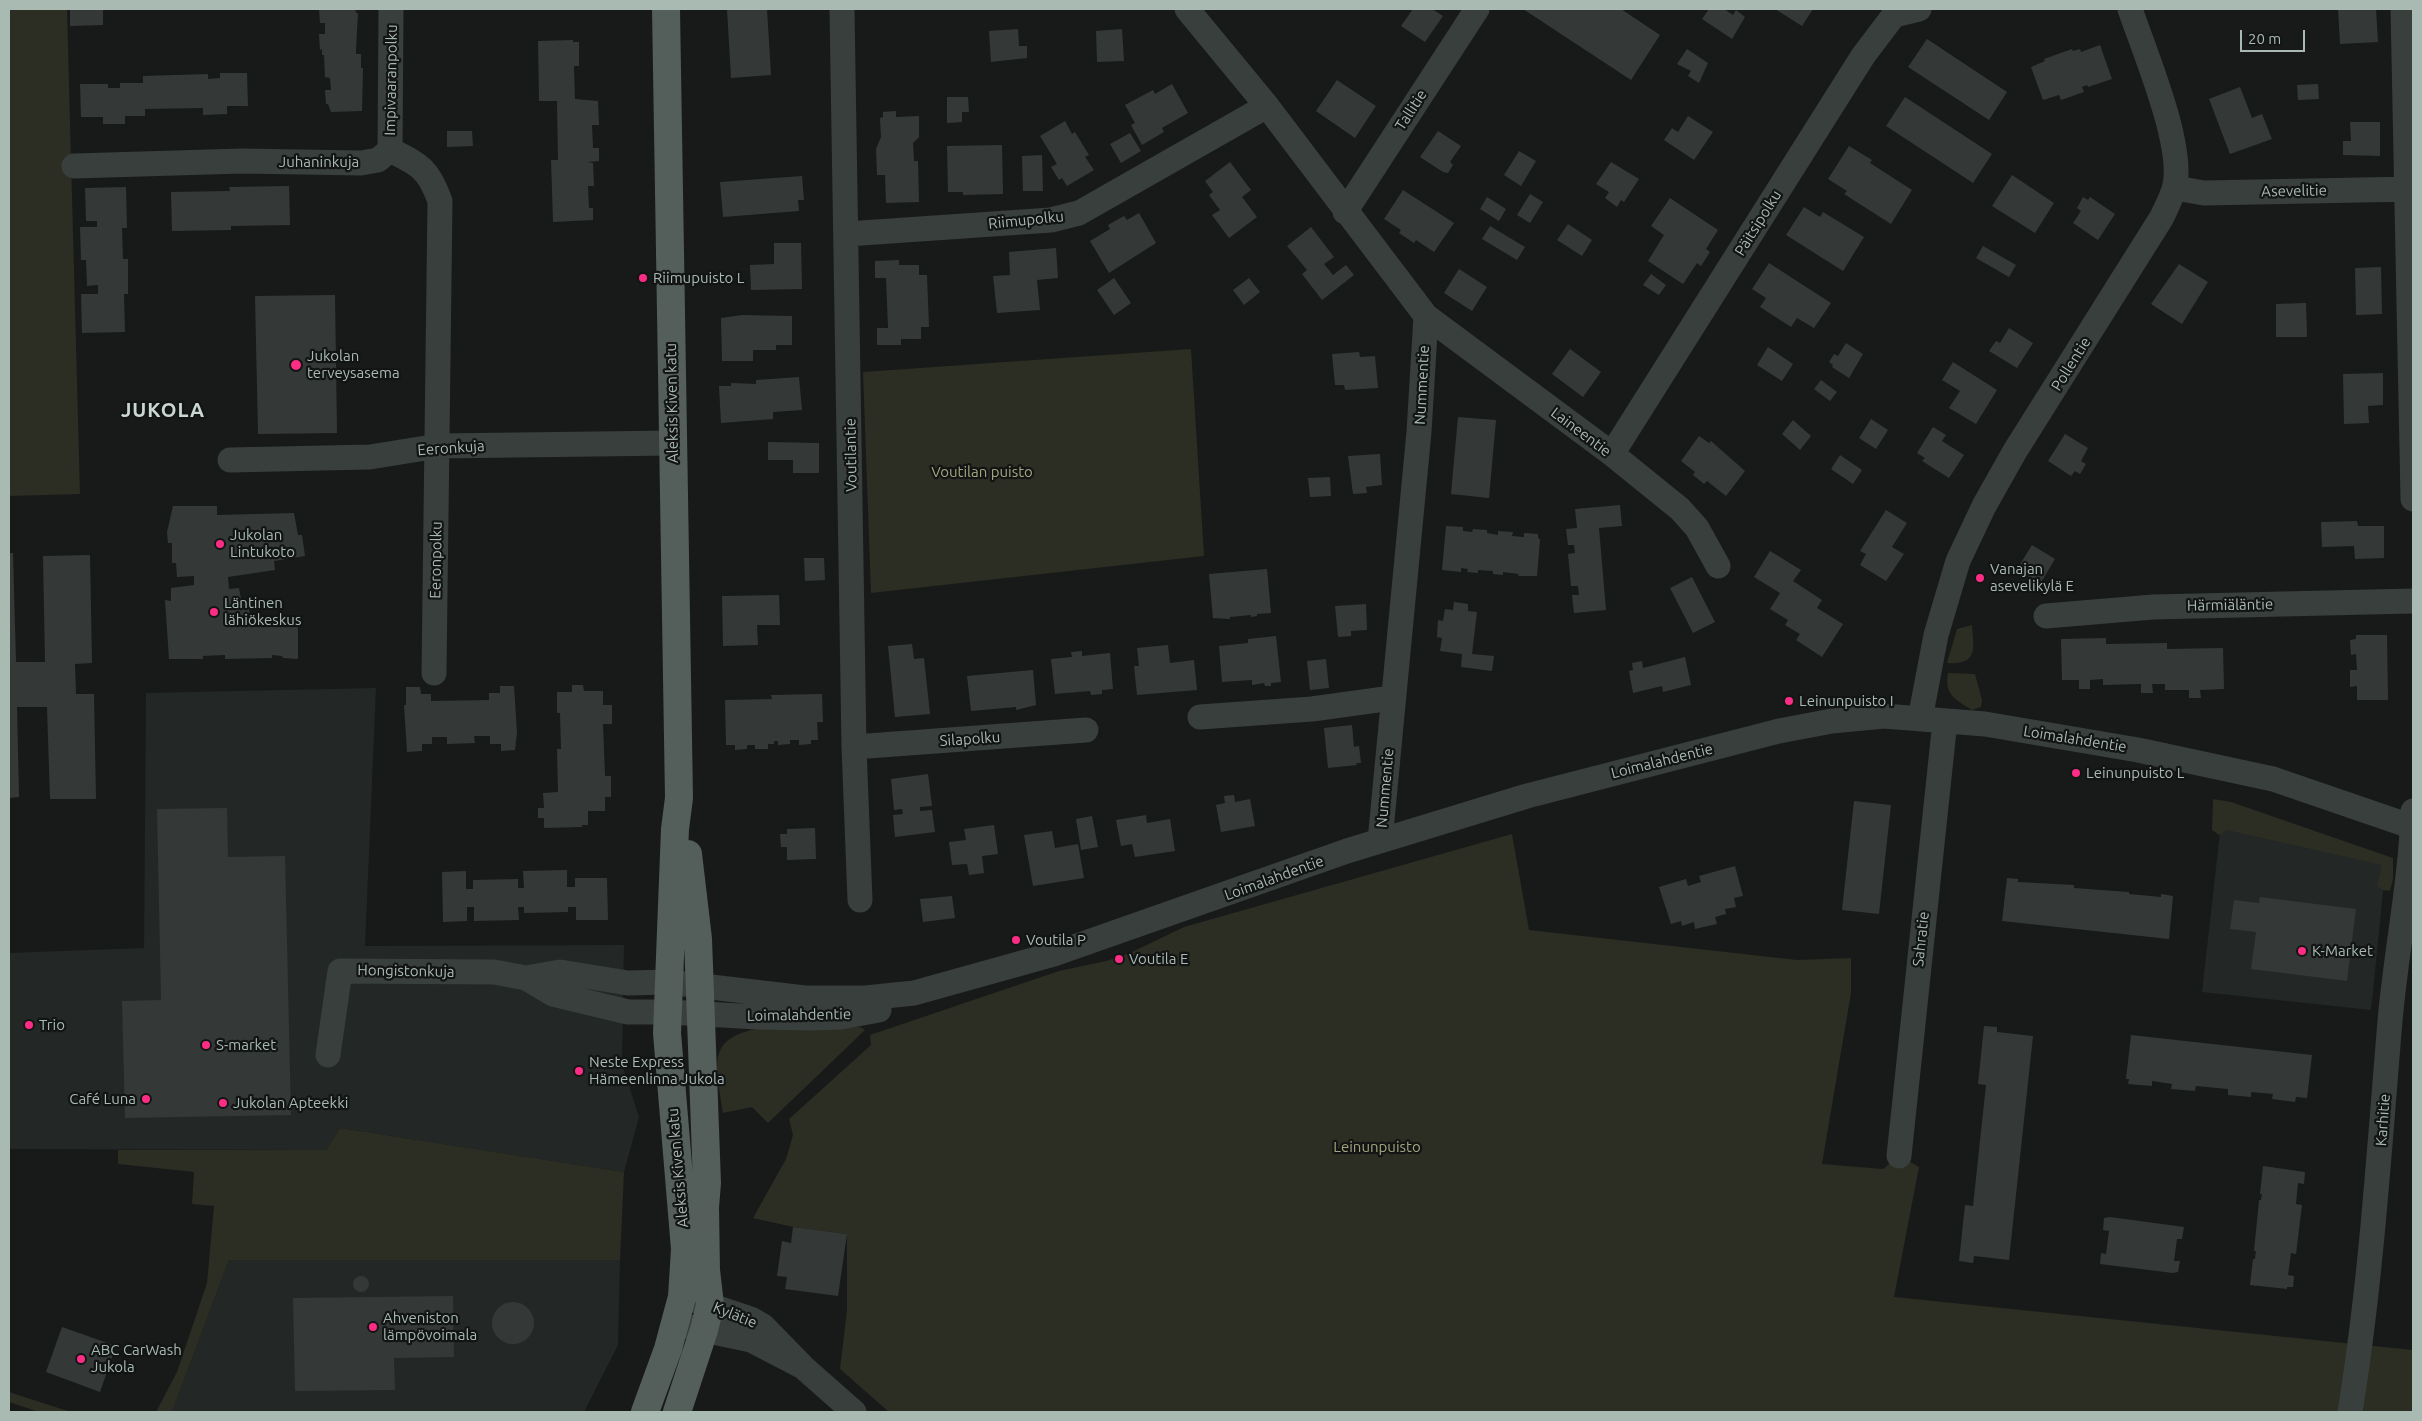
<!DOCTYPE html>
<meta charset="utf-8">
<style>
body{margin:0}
#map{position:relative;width:2422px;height:1421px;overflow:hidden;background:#171a19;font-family:Ubuntu,sans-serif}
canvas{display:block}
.frame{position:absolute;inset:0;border:10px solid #a9bab3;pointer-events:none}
.scale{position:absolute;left:2240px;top:30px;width:65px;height:22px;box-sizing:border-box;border:2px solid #a9bab3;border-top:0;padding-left:6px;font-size:15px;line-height:18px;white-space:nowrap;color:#a9bab3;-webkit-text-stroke:4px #121514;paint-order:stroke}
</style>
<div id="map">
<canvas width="2422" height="1421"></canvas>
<div class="frame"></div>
<div class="scale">20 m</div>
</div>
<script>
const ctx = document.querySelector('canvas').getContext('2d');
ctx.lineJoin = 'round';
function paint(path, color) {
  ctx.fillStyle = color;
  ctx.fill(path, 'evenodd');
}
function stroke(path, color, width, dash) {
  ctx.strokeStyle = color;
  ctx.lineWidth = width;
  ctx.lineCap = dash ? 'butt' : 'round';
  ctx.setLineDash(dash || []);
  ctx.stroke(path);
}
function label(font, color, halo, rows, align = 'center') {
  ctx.font = font + ' Ubuntu,sans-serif';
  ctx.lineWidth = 4.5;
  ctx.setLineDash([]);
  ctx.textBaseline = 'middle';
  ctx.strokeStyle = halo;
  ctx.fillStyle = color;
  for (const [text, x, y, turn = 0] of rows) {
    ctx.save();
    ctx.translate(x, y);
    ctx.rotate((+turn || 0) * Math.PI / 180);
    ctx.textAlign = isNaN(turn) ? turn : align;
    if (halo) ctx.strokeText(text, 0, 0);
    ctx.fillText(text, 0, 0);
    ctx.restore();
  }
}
const built = new Path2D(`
 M376,688L365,946L624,945L622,1064L639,1117L624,1172L340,1128L326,1150L9,1149V953L144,948L146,693Z
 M2221,823L2386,864L2371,1010L2202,992Z
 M229,1260H620L618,1345L584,1412H172Z`);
const green = new Path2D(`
 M9,9H67L80,494L9,496Z
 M1191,349L1204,556L871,593L863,372Z
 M1972,625C1974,649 1978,665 1947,663L1957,629Z
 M1948,673L1975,674L1982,700L1981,707L1972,710C1955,699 1944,695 1948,673Z
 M2213,799L2231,802L2393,858V879L2390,891L2383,890L2377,886L2382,865L2227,830L2219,835L2212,830Z
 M1512,834L1529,930L1797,960L1851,958V993L1822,1164L1883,1169L1899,1156L1919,1167L1894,1297L2413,1350V1412H889L840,1369L847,1310V1234L793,1227L753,1218L786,1159L793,1135L789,1119L871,1045L870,1035L1059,971L1106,961L1130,953L1184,927Z
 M771,1026H852L860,1027L865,1030L768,1123L752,1107L723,1113C715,1058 705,1036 771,1026Z
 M340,1128L624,1172L620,1260H229L172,1412H156L177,1372L207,1283L214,1206L192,1204L194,1172L118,1164V1150H326Z
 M9,1392L71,1412H39L9,1402Z`);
const building = new Path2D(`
 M70,9H103V25L70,26Z
 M319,9H355L356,13H358L356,49V54H361V68H363L362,111L331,112L328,104H326L325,90H331L330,78L325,77L324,55H322V49L320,50L319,34H325V23H320Z
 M727,9H767L771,75L731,78Z
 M1413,9H1432L1443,16L1425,42L1401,26Z
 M1523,9H1621L1660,35L1631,80Z
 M1709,9H1724L1733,15L1736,10L1745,17L1732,39L1702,19Z
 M1775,9H1813L1802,26Z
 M2338,9H2376L2378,42L2340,44Z
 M1018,29L1019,46H1027V58L991,62L989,31Z
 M1122,29L1124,61L1097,62L1096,31Z
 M1927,39L2007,92L1989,120L1908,67Z
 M573,40V42H579V66H574L575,99L598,101L599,125H592L593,148H599V161L587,162L593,163L594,186H588L589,208H593V220L553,222L551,160H558L557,101H539L538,41Z
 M2100,45L2112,79L2088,87L2087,85L2082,87L2084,92L2061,100L2059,95L2043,100L2031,67L2045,61L2044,59L2072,49L2073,51L2080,49L2081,52Z
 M1687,49L1708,63L1699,83L1688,76L1691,71L1677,64Z
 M220,73H247L248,106H227V114L203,115V108L145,109V116H125V124H103V117H81L80,84H108V88H120V83H143V76L208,74V79L220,78Z
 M1337,80L1376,106L1355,138L1316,111Z
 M1172,84L1188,113L1162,128L1164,132L1142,145L1131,125L1135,123L1125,105L1153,90L1155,94Z
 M2318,84L2319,99L2298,100L2297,85Z
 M2240,87L2252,118L2262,114L2272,139L2230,154L2209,99Z
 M947,97H968L969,112H962V122L947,123Z
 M1905,97L1992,154L1973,183L1886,126Z
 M896,111V117L919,116V137L913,143L914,161H918L919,202L886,203L885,175H877L876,149L881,137L880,118L883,117V112Z
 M1688,116L1713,132L1694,160L1664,140L1672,128L1678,132Z
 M1065,121L1072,134L1075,132L1089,155L1085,157L1094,170L1067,186L1062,178L1059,180L1051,167L1057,164L1040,136Z
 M2350,122H2380V156L2343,155V141H2351Z
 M447,131H472L473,146L447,147Z
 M1438,131L1461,146L1450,162L1453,165L1448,173L1443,172L1420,157Z
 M1130,133L1141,151L1121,163L1110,144Z
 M1002,145L1003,194L963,195V192H948L947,146Z
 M1849,146L1872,160L1870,163L1912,190L1891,224L1844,194L1847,191L1828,179Z
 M1519,151L1536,161L1521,186L1504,175Z
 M1042,155L1043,191H1023L1022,156Z
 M1230,162L1251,190L1242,197L1257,217L1229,238L1212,215L1220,210L1209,195L1213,192L1205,181Z
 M1611,162L1639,179L1624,202L1621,200L1617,207L1605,198L1609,192L1596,184Z
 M2012,175L2054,203L2035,233L1992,206Z
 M802,176L804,200H798L799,211L723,217L720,182Z
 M289,186L290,225L231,226V230L172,231L171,192L230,191L229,187Z
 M126,187L127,228H122L123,259H128V294H124L125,332L82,333L81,294H98V285L87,286L86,260H81L80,227H97V221H86L85,188Z
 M1403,190L1454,223L1434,252L1416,240L1414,243L1399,233L1401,230L1384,219Z
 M1530,194L1543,202L1530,223L1517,215Z
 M1487,197L1506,209L1499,221L1480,209Z
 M2083,197L2088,200L2090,197L2115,214L2098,240L2073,223L2081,211L2077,208Z
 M1670,198L1718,230L1706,249L1710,252L1701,266L1697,263L1683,284L1648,261L1664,235L1651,226Z
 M1804,207L1820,217L1823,212L1864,237L1843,271L1786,235Z
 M1139,213L1156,243L1109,273L1090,241L1110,229L1108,225L1124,216L1127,220Z
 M1568,224L1592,240L1582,256L1557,240Z
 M1490,226L1525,247L1517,260L1482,239Z
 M1311,227L1334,257L1324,264L1333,275L1346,265L1354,275L1322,300L1302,274L1307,270L1287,246Z
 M774,243H801L802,289L751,290L750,265L774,264Z
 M1983,246L2016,265L2009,277L1976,258Z
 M1056,248L1058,278L1037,280L1040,310L997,313L993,276L1010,275L1009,252Z
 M899,260V265H919V275H927L929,327H921V339H901V345H877V328H888L886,278H875V261Z
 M1769,263L1831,303L1814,328L1797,318L1791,327L1760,307L1766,298L1752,289Z
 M2179,264L2208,282L2182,324L2151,304Z
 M2381,267L2382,314L2356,315L2355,268Z
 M1459,269L1487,287L1472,311L1444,293Z
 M1651,274L1666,285L1659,295L1643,285Z
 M1114,278L1131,303L1114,315L1097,290Z
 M1249,278L1260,292L1244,305L1233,290Z
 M335,295L337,433L258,434L255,296Z
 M2306,303L2307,337H2276V304Z
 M742,315L792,316V345H776V350H753V361H722L721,318Z
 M2009,328L2033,343L2017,368L1989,351L1996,341L2000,343Z
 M1846,343L1863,354L1849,378L1832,367L1833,365L1829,362L1834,354L1838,356Z
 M1768,347L1793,364L1782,381L1757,365Z
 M1570,349L1601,372L1583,397L1552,374Z
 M1359,352L1360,357L1375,356L1378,388L1345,390L1344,385H1335L1332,354Z
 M1953,362L1997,390L1976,424L1949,408L1960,391L1942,380Z
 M2383,373V405L2368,406L2369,423L2344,424L2343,374Z
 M799,377L802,410L773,412V419L721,423L719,386H731V383L756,384V380Z
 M1821,380L1837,392L1830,401L1814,389Z
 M1458,417L1496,420L1489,498L1451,494Z
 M1871,419L1888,430L1876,449L1859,438Z
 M1793,420L1811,436L1800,450L1782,434Z
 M1933,427L1946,435L1942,441L1964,455L1949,478L1922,461L1925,458L1917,453Z
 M2065,434L2088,448L2081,461L2086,464L2080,474L2075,471L2071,476L2048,461Z
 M1699,436L1709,443L1711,441L1745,471L1726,496L1707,481L1704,484L1693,475L1695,472L1681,461Z
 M768,442L819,443V473H793V460H768Z
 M1380,454L1382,485L1366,487L1367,493L1353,494L1348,456Z
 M1840,455L1862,470L1853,484L1831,469Z
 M1330,477L1331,496L1310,497L1308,478Z
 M1620,505L1622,526L1599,528L1606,610L1574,613L1572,595H1579L1578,586H1571L1568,554L1575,553L1574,545H1568L1566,529L1577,528L1575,509Z
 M173,506H217V515L294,513L298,535H302L305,556L274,561L275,570L228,577L229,589L239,588L242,604H249L250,627H298V659L283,658L282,656L272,655V658L225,659V655L203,656V659H169L165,600L171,601V588L194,585V576L177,577L176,563H172V543H168L167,532Z
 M1886,510L1907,523L1892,547L1904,554L1886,581L1860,565L1866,554L1860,551Z
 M2357,521L2358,526H2384V558L2355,559L2354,546L2322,547L2321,522Z
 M1446,526L1463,527V531L1472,532L1473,529L1487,530V533L1498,535V531L1513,532L1512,536L1524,537V533L1538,534V538L1540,539L1537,576H1518L1519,574L1503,572V575L1493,574V571L1478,570V573L1467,572L1468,569L1461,568V572L1442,570Z
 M2032,545L2055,559L2040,584L2017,569Z
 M1770,551L1801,570L1793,581L1822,600L1817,608L1843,624L1822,657L1796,640L1800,634L1785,625L1788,620L1770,609L1780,593L1754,577Z
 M9,553H13L16,662H45L43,556L90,555L92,663L75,664L76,694H94L96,799H50L47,707H17L19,797L9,798Z
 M804,558H824L825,580L805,581Z
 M1267,569L1271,613L1257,614V616L1251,617V615L1230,617V619L1213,618L1209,574Z
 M1692,577L1715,622L1693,633L1670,588Z
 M779,595L780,625H757L758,645L723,646L722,596Z
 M1454,602L1468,604V611L1477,612L1472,654L1494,656L1492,671L1461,667L1462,654L1440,651L1442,638L1437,637L1438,620L1443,621L1445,609L1453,610Z
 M1366,604L1367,630L1351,631V636L1338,637L1335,606Z
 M2356,635H2387L2388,700H2357V686L2350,687V670H2357L2356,654L2351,655L2350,640L2356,639Z
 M1276,636L1281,682L1271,683V686H1265L1264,683L1252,685V680L1222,682L1219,646L1248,643V639Z
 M2106,638V644L2167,643V649L2223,648L2224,689L2200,690L2201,698H2189V690H2165V684H2152L2153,693H2141V684L2103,685V679L2090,680V689H2079V680H2062L2061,639Z
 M912,644L914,659L924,658L930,714L895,717L888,646Z
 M1168,645L1170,663L1194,660L1197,690L1137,695L1134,666H1139L1137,648Z
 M1082,651V656L1110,653L1113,689L1102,690V694L1091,695L1090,691L1055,694L1051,659L1072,657L1071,652Z
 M1685,657L1691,685L1663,692L1662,686L1633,693L1629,671L1633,670L1632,663L1642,661L1643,668Z
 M1326,659L1329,688L1310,690L1307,661Z
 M1033,670L1036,705L1016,710V707L971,711L967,676Z
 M572,685H583L584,691H603V705H612V724H603L605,776H611V797H605V811H588V825H582V827L544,828V818H538V808H544L543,793L558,792L557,749H561L560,713H557V692H572Z
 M500,686H514L517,733L515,750L501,751V744H490V736H474L475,743L447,744V737H432V744H422V751L407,752L404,705H406V687H420L421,694H431V701L489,700V693H500Z
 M822,694L823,722H817L818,740H811V744L799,745V740H790V744L778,745V741H774V744H768V749H755V745H747V749L735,750V745H726L725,700L772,699L771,695Z
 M1352,725L1354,747L1359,746L1361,763H1356L1357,765L1328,768L1324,728Z
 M928,774L932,806L920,807V811L932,810L935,832L895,837L893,815L903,814L902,809L894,810L891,779Z
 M1234,795L1235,802L1250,799L1255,826L1221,832L1216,805L1225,803L1224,796Z
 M1854,801L1891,805L1879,914L1842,910Z
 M227,808L228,857L285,856L291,1115L125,1118L122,1001L161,1000L157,809Z
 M1146,815L1147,823L1170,819L1175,851L1135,857L1132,844L1121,846L1116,820Z
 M1092,816L1098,847L1081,850L1076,819Z
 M994,825L998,854L982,856L984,873L969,875L967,864L952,865L949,842L966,840L964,829Z
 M815,828L816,859L787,860V847H781L780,834H787V829Z
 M1052,831L1055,848L1078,844L1084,878L1033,886L1024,835Z
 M1735,866L1743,896L1734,898L1736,907L1725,909L1726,914L1715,917L1717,924L1695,929L1694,922L1682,926L1681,921L1671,924L1659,887L1686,879L1688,886L1701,882L1699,876Z
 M567,870V887H575V878H607L608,920H576V907H568V912L524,913V907H518L519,920L474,921V907H467V921L443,922L442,872L466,871V889H473V880L518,879V888H524L523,871Z
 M2007,878L2018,879V882L2074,885V888L2129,892V894L2161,897V894L2173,896L2169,939L2002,921Z
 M952,896L955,918L923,922L920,899Z
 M2260,897L2356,909L2347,981L2251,969L2256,932L2230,929L2234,900L2259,903Z
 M1984,1026L1997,1027V1032L2033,1036L2009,1260L1974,1256L1973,1263L1959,1261L1965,1205L1973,1206L1986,1085L1978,1084Z
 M2131,1035L2312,1055L2307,1098L2296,1097L2295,1102L2272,1099L2273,1094L2251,1092V1097L2228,1095V1089L2196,1086L2195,1091L2171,1089L2172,1084L2152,1081V1086L2128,1084L2129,1079H2126Z
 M2263,1166L2305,1172L2304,1184L2298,1183L2296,1204L2302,1205L2296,1254L2291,1253L2288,1275L2294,1276L2293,1287H2287V1289L2250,1285L2253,1259H2255L2256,1251H2254L2259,1200H2261L2262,1194H2260Z
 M2110,1217L2184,1227L2182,1239H2177L2174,1261H2180L2178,1272L2173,1273L2100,1264L2101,1253L2106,1254L2109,1231L2103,1230L2104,1218Z
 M793,1227L847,1234L838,1296L785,1289L787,1277L777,1276L782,1241L791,1243Z
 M353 1284a8 8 0 1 1 16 0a8 8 0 1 1-16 0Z
 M453,1296L454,1357L394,1358L395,1390L295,1391L293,1298Z
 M492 1323a21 21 0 1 1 42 0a21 21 0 1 1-42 0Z
 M62,1327L116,1346L100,1392L46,1372Z`);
const minor = new Path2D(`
 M842,9L854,747L860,900
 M1187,9L1267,106L1426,316L1419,432L1380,841
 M2403,9L2413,499
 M390,150L391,9
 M74,166L242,161L361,163L378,160L390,150C420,165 428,168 440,201L434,673
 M2175,188L2204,193L2413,189
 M1345,212L1477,9
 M847,234L1051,220L1079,213L1267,106
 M1426,316L1612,454L1680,509L1697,528L1718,566
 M1612,454L1863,56L1894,15L1919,9
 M230,460L370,457L438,446L673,443
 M2046,616L2153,607L2413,601
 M1200,717L1312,709L1392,698
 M1920,719L1936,635L1958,561L1984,506L2015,451L2162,217C2166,208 2171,199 2174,189C2186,148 2144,51 2130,9
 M854,747L1086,730
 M526,978L553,994L628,1012H668L758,1017L811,1018L841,1017L879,1010
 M328,1055L340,971L494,972L526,978L560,972L628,983L668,982L805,998H866L914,993L1054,954L1347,851L1527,796L1779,731L1832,721L1884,716L1985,724L2138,750L2273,779L2413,827
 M1899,1156L1945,721
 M675,1324L751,1340L803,1367L763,1326L751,1319L691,1299
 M803,1367L854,1412
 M2350,1412C2371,1283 2379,1152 2390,1021C2396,951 2411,881 2413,811`);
const major = new Path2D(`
 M645,1412L668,1349L682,1297L685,1249L667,1033L675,829L679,798L666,9
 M677,1412L704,1330L710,1305L706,1270L705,1207L707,1183L698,939L688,854`);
const markers = [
 [643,278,5,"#fd2c84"],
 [296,365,6,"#fd2c84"],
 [220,544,5,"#fd2c84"],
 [1980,578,5,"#fd2c84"],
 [214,612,5,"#fd2c84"],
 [1789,701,5,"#fd2c84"],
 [2076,773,5,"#fd2c84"],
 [1016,940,5,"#fd2c84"],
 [2302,951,5,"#fd2c84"],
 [1119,959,5,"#fd2c84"],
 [29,1025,5,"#fd2c84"],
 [206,1045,5,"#fd2c84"],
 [579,1071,5,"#fd2c84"],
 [146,1099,5,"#fd2c84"],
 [223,1103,5,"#fd2c84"],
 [373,1327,5,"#fd2c84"],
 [81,1359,5,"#fd2c84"]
];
const streetNames = [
 ["Impivaaranpolku",391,80,-89],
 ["Tallitie",1411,110,-57],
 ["Juhaninkuja",319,162],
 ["Asevelitie",2294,191,-1],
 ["Riimupolku",1026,220,-6],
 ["Päitsipolku",1758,223,-58],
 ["Pollentie",2071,364,-58],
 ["Nummentie",1422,385,-87],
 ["Aleksis Kiven katu",672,403,-91],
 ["Laineentie",1581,432,37],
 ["Eeronkuja",451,448,-4],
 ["Voutilantie",851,455,-91],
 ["Eeronpolku",436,560,-89],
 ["Härmiäläntie",2230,605,-1],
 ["Silapolku",970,739,-4],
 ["Loimalahdentie",2075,739,9],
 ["Loimalahdentie",1662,761,-14],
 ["Nummentie",1385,788,-85],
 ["Loimalahdentie",1274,878,-20],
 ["Sahratie",1921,939,-84],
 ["Hongistonkuja",406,971,1],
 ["Loimalahdentie",799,1015,-1],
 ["Karhitie",2383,1120,-86],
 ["Aleksis Kiven katu",678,1168,-95],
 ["Kylätie",735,1315,22]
];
const poiNames = [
 ["Riimupuisto L",653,278],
 ["Jukolan",307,356],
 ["terveysasema",307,373],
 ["Jukolan",230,535],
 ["Lintukoto",230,552],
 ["Vanajan",1990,569],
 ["asevelikylä E",1990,586],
 ["Läntinen",224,603],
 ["lähiökeskus",224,620],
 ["Leinunpuisto I",1799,701],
 ["Leinunpuisto L",2086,773],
 ["Voutila P",1026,940],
 ["K-Market",2312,951],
 ["Voutila E",1129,959],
 ["Trio",39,1025],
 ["S-market",216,1045],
 ["Neste Express",589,1062],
 ["Hämeenlinna Jukola",589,1079],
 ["Café Luna",136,1099,"right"],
 ["Jukolan Apteekki",233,1103],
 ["Ahveniston",383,1318],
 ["lämpövoimala",383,1335],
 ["ABC CarWash",91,1350],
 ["Jukola",91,1367]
];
const parkNames = [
 ["Voutilan puisto",982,472],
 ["Leinunpuisto",1377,1147]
];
const districtNames = [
 ["JUKOLA",163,410]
];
paint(built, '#232726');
paint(green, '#2c2d23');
paint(building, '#343938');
stroke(minor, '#383f3d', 25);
stroke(major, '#545e5b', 28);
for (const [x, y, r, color] of markers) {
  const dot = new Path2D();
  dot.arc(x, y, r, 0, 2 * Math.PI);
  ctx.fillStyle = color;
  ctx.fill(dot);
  stroke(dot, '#121514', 2);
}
label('15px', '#a9bab3', '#121514', streetNames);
label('15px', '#a9bab3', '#121514', poiNames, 'left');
label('15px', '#a6a57f', '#121514', parkNames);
ctx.letterSpacing = '1px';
label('bold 20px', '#cad6d2', '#121514', districtNames);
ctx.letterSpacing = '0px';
</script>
